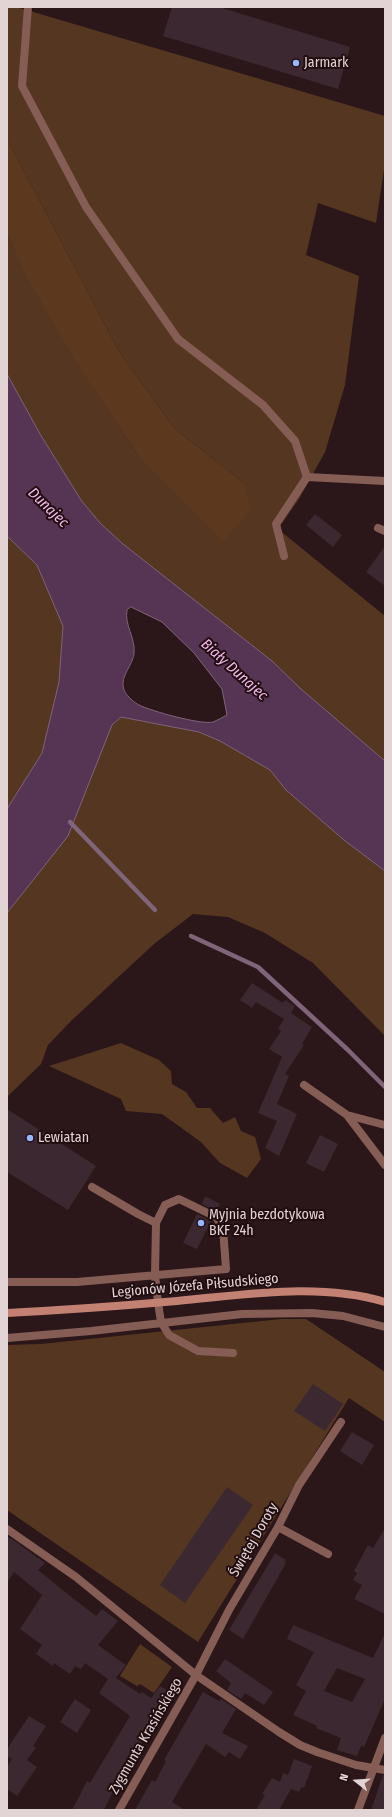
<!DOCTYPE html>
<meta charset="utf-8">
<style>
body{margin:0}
#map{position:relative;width:392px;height:1817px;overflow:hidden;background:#2b1619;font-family:"Fira Sans Condensed",sans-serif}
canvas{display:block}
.frame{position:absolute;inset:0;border:8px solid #e2d3d4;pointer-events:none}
.north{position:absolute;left:336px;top:1761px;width:40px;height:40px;-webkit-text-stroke:3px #210d10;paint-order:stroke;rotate:287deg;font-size:11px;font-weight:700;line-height:16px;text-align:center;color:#e2d3d4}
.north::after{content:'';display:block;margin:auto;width:14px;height:18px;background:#e2d3d4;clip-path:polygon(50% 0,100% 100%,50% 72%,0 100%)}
</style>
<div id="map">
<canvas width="392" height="1817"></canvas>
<div class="frame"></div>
<div class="north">N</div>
</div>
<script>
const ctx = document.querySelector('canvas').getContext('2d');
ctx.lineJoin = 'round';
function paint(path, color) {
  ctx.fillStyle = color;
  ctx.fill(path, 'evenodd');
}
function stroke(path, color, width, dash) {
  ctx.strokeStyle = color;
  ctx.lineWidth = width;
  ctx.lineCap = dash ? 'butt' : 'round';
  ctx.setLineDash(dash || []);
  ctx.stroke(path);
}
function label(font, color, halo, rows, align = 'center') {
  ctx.font = font + ' "Fira Sans Condensed",sans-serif';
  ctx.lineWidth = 4;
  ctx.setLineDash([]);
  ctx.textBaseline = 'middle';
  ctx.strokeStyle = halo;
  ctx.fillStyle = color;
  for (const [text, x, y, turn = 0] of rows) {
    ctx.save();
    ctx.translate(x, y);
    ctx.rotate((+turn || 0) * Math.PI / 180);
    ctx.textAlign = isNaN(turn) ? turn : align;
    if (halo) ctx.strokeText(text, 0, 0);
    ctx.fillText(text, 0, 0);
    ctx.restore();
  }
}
const green = new Path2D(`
 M7,7H16L30,11L385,116V163L376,223L318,203L306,255L359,276L345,385L325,452L299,499L278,529L385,616V761L301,689L272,661L123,544L100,523L81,500L40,434L7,374V234C44,312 90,383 137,454L243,482L175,429L120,353L7,139Z
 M7,536L37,565L63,626L59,682L42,753L7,809Z
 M121,717L199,732L220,741L270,770L286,790L344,840L385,871V1036L313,963L265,933L228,917L193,914L154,944L71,1021L48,1045L41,1064L7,1097V913L24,891L112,725Z
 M121,1043L159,1060L171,1071L172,1084L186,1092L197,1108H210L223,1123L235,1117L241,1131L255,1137L261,1159L247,1178L220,1163L201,1142L162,1114L126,1111L121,1099L49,1066Z
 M281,1319H306L385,1372V1422L349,1398L198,1642L7,1510V1345L41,1344Z
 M140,1644L172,1667L154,1693L140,1684L137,1686L120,1676Z`);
const forest = new Path2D(`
 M7,139L120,353L175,429L243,482L251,509L223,542L137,454L74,359L27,277L7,234Z`);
const water = new Path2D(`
 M7,374L40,434L81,500L100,523L123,544L272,661L301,689L385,761V871L344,840L286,790L270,770L220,741L199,732L121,717L112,725L68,836L7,913V809L42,753L59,682L63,626L37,565L7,536ZM131,607L162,622L194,653L222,689L227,715C223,717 218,720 213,722C201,725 151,711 139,705C135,703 127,696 125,692C118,678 132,667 134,654C136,638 124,625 127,610Z`);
const stream = new Path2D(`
 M70,822L155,910
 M191,936L258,967L348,1050L385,1087`);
const building = new Path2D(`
 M172,7H219L350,47L338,89L163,36Z
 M315,514L342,535L333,547L306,525Z
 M385,546V586L366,572Z
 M252,983L283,1003L285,1000L295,1006L291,1013L312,1027L302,1044L304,1045L285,1074L289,1076L277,1104L297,1114L279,1156L265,1148L277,1121L258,1113L282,1057L269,1049L281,1031L278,1028L284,1019L256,1002L252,1008L240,1000Z
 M7,1109L96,1166L68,1210L7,1172Z
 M320,1135L338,1144L324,1172L306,1163Z
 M205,1196L220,1204L216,1211L202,1204Z
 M197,1214L211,1221L197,1249L183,1243Z
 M313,1384L343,1404L325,1431L294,1411Z
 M352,1432L374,1445L362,1465L340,1451Z
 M227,1487L253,1505L185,1603L160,1585Z
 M385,1528V1614L354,1599L362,1585L353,1580L357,1573L354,1571L368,1545L373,1548Z
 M7,1537L12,1539L45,1563L38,1570L74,1599L96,1616L102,1609L118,1621L98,1645L126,1665L116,1678L140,1694L142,1692L151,1698L160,1686L172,1693L115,1787L104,1810H72L87,1781L90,1783L130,1716L99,1693L108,1679L85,1663L81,1669L75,1666L70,1674L54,1663L53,1666L36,1654L42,1645L20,1629L42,1595L14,1572L7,1583Z
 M275,1553L286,1560L284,1562L286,1563L243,1639L229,1630Z
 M293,1625L373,1658L385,1633V1699L364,1747L361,1746L357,1756L337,1750L341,1738L316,1728L317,1726L293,1715L306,1691L296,1685L314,1652L287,1639ZM337,1668L365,1679L352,1702L324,1691Z
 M225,1659L273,1692L264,1705L245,1693L241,1699L227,1690L231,1683L216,1671Z
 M203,1692L219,1701L221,1699L236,1709L222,1733L248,1746L240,1759L229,1752L225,1757L206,1744L172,1802L185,1810H135L152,1780L155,1782L166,1761L164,1760Z
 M75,1699L91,1710L77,1733L60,1722Z
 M29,1716L46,1726L33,1746L36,1748L27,1760L37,1767L17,1796L7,1789V1767L12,1759L7,1756V1749Z
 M294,1759L312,1766L304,1788L302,1787L299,1792L291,1789L279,1810H256L265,1795L262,1794L272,1778L280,1782L283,1773L288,1775Z
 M383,1775H385V1810H371Z`);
const lane = new Path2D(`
 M28,7L22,86L86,207L178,339L263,405L295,441L307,477L276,524L284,556
 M307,477L385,481
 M378,528L385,531
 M304,1085L347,1115L385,1125
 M347,1115L385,1165
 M92,1187L138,1214L156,1223L155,1275L158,1303L161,1322L169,1335L198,1351L233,1353
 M7,1282H77L226,1269L223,1228L216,1217L179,1199L165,1205L156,1223
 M7,1338L91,1331L242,1314L312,1313L343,1316L385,1327
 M278,1527L328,1554
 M196,1675L229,1610L278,1527L299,1485L341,1422`);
const street = new Path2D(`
 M7,1529L76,1577L196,1675L279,1732L300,1745L317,1752L356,1765L385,1770
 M119,1810L196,1675
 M358,1810L385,1738`);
const secondary = new Path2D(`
 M7,1313C64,1310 120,1306 177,1301C245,1295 318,1282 385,1302`);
const markers = [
 [296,63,4,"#96b6fd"],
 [30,1138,4,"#96b6fd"],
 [201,1223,4,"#96b6fd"]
];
const poiNames = [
 ["Jarmark",304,63],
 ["Lewiatan",38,1138],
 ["Myjnia bezdotykowa",209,1215],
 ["BKF 24h",209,1231]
];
const streetNames = [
 ["Legionów Józefa Piłsudskiego",195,1286,-5],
 ["Świętej Doroty",254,1540,-60],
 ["Zygmunta Krasińskiego",146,1736,-60]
];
const waterNames = [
 ["Dunajec",48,508,44],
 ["Biały Dunajec",234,670,42]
];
paint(green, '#553621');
paint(forest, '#5c381e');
paint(water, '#553553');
stroke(water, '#7f647a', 1);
stroke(stream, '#7f647a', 4.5);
paint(building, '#3c2831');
stroke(lane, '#865d54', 8);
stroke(street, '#865d54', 8);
stroke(secondary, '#c28172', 8);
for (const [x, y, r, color] of markers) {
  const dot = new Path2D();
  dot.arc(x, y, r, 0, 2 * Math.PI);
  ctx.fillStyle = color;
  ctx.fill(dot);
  stroke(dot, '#210d10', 1.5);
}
label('14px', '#e2d3d4', '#210d10', poiNames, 'left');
label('14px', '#e2d3d4', '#210d10', streetNames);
label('italic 15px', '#f0b8eb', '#210d10', waterNames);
</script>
